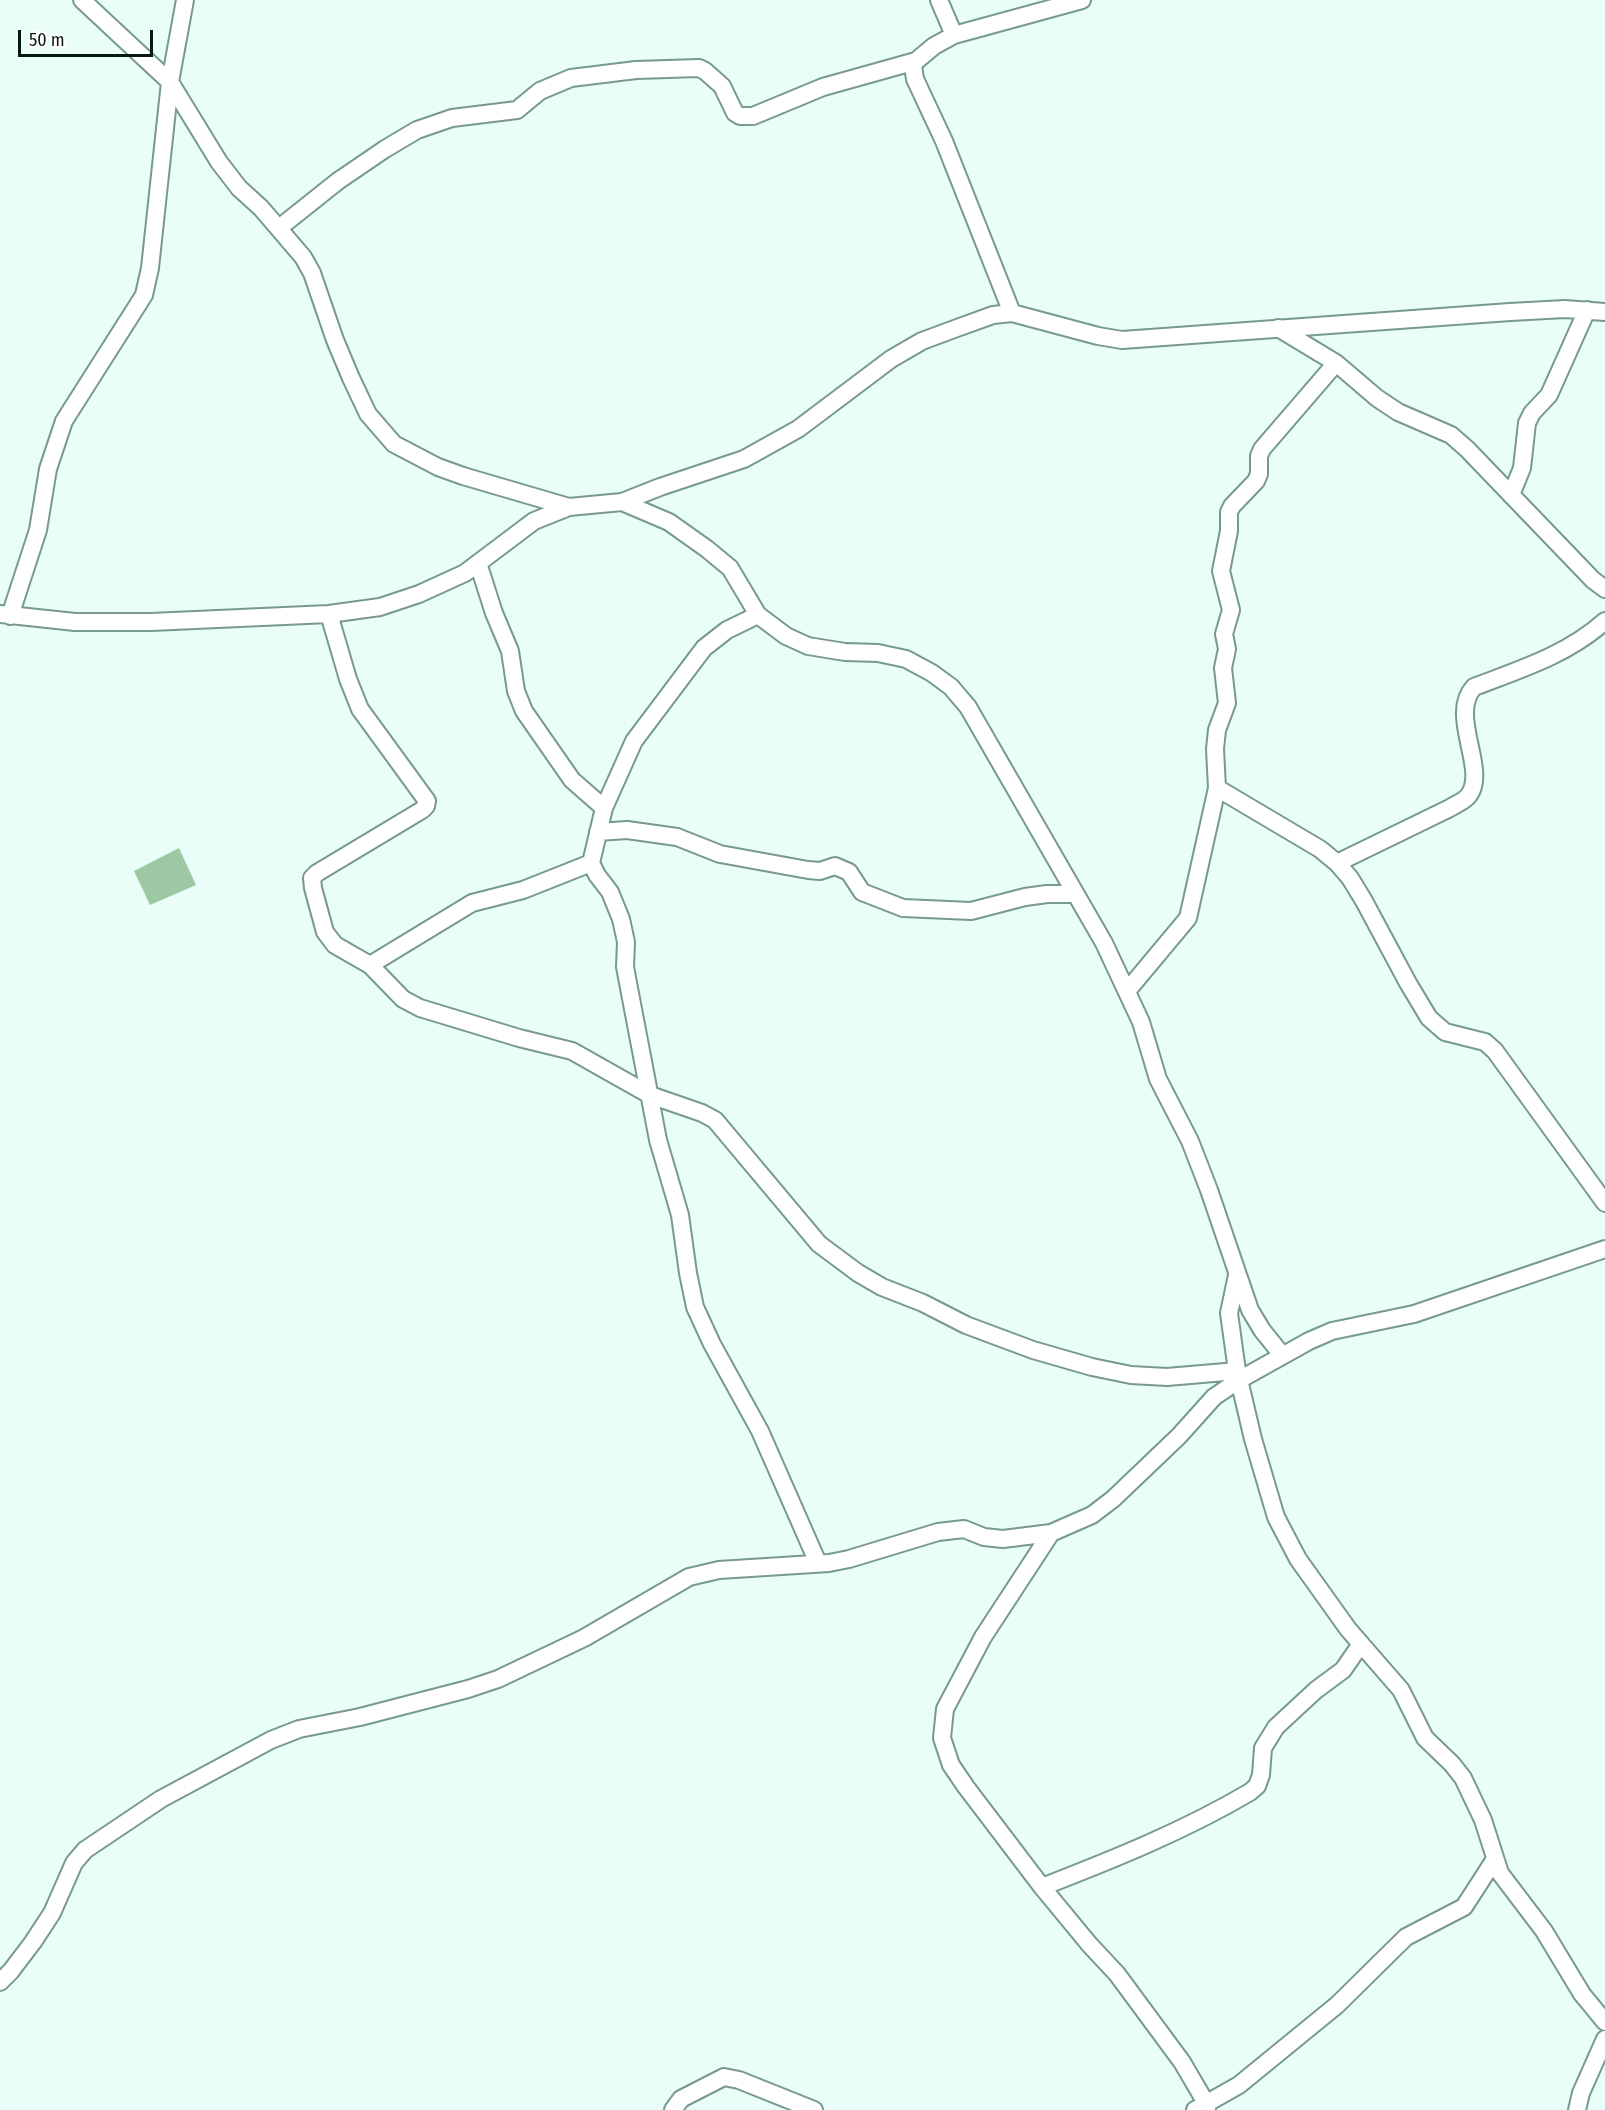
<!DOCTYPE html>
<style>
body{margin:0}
#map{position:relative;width:1605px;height:2110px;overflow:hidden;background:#e9fef8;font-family:"Fira Sans Condensed",sans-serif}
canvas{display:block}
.scale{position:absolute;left:18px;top:30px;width:135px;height:27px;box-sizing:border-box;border:3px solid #091613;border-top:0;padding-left:8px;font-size:18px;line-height:21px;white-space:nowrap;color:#091613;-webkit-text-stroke:4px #fff;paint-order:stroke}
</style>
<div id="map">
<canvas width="1605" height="2110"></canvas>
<div class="scale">50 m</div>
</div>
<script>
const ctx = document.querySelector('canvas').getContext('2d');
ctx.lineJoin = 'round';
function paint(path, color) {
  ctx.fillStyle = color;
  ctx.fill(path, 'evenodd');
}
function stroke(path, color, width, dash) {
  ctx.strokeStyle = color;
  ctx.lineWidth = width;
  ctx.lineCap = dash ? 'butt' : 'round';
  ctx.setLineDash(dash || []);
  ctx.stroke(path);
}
const building = new Path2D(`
 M179,848L196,885L150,905L134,871Z`);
const street = new Path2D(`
 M82,0L170,82L219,162L239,188L261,208L303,257L312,273L335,340L351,378L368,414L394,444L438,467L463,476L569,507
 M939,0L954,35
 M279,228L338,181L385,149L417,130L452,118L517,110L540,91L571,78L636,70L699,68L705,71L722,86L735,113L740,116H753L823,87L916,61
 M1012,313L944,141L915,79L913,66L916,61L934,46L954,35L1082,0
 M1278,328L1336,363L1377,398L1398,412L1451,435L1467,449L1593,580L1605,589
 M1511,495L1522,468L1527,423L1532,413L1549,395L1587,310
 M622,502L669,522L707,549L730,568L758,615L786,636L808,646L845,652L878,653L906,659L932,673L951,687L968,707L1104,943L1141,1022L1158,1079L1190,1141L1209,1190L1250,1310L1262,1330L1282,1355
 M478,563L494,613L510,651L516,691L524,711L572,780L604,808
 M0,614L75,622H151L329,614L380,607L419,594L465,573L534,521L569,507L622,502L660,487L744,459L798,429L891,359L922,341L957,328L993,315L1012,313L1098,336L1122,340L1510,312L1565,309L1605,312
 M329,614L348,679L360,709L427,801L426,806L422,810L317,873L312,878L313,888L325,932L335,945L370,965L403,999L420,1008L519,1038L572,1051L650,1095L702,1113L715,1120L819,1244L858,1273L882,1287L923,1303L966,1325L1033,1350L1092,1367L1131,1375L1167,1377L1237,1371
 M758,615L727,630L704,648L634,741L604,808L591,863L597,875L610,892L621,919L626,942L625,967L658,1140L680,1215L688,1273L695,1307L712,1344L760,1431L818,1563
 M10,616L38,530L48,469L64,421L144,295L150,268L170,82L185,0
 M1217,788L1320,849L1337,863L1350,878L1364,901L1408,983L1429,1018L1445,1032L1485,1042L1495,1051L1605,1203
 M598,832L627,830L677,837L720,854L808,870L820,871L835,866L849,872L862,892L903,908L971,911L1025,897L1047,894H1075
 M1337,863L1450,808C1456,804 1465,801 1469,795C1488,769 1448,715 1474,687C1521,669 1567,655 1605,621
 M370,965L472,903L523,890L591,863
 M1127,991L1188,918L1217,788L1215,749L1217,730L1227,703L1223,668L1227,649L1224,634L1231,610L1221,571L1229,531V512L1232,506L1256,481L1259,474V456L1262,449L1336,363
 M1237,1275L1229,1313L1237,1371L1253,1439L1276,1517L1298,1559L1348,1629L1401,1690L1425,1738L1452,1764L1463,1778L1483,1820L1500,1873L1544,1931L1582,1994L1605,2022
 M1051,1533L983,1637L945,1709L942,1738L951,1765L966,1787L1042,1887L1089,1944L1117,1974L1182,2062L1206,2103L1207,2110
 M1042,1887C1114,1859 1184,1831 1250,1792L1257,1786L1261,1775L1263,1748L1276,1727L1316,1690L1343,1670L1361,1644
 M0,1982L11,1971L33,1942L52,1913L74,1863L85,1850L161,1799L271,1740L299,1729L360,1717L468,1689L498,1679L584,1638L689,1577L719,1570L829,1563L849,1559L938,1532L964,1529L984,1537L1003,1539L1051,1533L1092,1515L1113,1499L1179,1436L1214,1397L1239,1380L1309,1341L1332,1331L1414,1314L1605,1249
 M673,2110L681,2099L724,2077L739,2080L814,2110
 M1195,2110L1239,2085L1337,2005L1406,1937L1464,1907L1495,1859
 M1577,2110L1581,2093L1605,2039`);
paint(building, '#9ec7a4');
stroke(street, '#779990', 20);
stroke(street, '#fff', 16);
</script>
